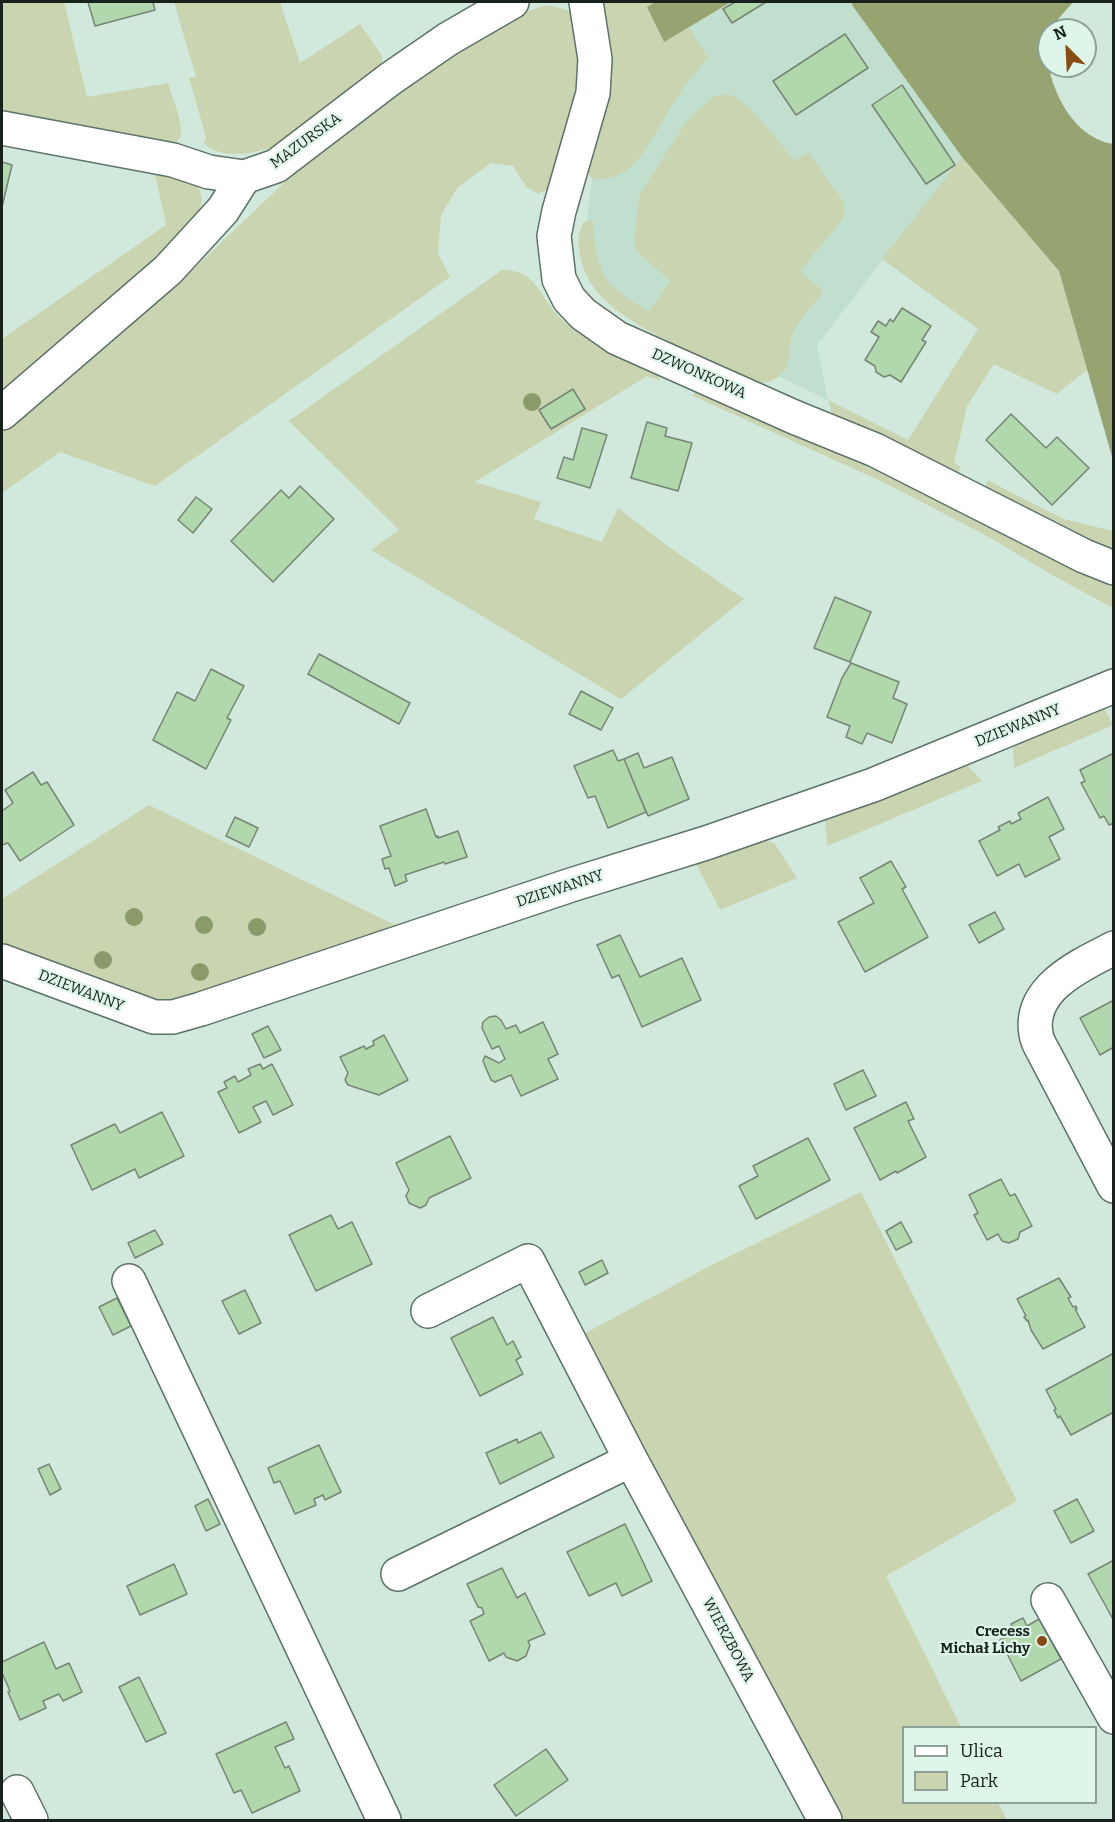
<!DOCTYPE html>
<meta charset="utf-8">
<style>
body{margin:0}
#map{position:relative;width:1115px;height:1822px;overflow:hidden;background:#d1e9dc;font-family:Bitter,serif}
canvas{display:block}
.frame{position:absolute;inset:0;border:3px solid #18211c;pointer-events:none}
.legend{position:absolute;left:902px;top:1726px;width:195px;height:78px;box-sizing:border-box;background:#def6e9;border:2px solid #8fa197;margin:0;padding:8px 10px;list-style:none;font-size:18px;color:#18211c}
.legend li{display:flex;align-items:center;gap:12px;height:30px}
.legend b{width:30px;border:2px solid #8fa197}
.north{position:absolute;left:1037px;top:18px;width:60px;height:60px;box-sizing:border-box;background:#def6e9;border:2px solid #8fa197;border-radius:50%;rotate:336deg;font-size:16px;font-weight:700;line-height:24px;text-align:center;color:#18211c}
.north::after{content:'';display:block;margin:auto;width:21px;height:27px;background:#8a4a14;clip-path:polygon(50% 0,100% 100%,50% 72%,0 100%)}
</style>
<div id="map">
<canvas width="1115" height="1822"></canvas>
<div class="frame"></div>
<ul class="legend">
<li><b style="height:8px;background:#fff"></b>Ulica</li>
<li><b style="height:16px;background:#cbd4b1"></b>Park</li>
</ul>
<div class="north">N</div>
</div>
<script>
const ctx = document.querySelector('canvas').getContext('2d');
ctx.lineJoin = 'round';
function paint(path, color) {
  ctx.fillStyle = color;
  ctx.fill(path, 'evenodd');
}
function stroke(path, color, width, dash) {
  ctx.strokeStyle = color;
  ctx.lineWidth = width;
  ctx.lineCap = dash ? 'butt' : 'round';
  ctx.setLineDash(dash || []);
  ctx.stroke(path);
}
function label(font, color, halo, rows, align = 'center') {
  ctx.font = font + ' Bitter,serif';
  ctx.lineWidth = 4.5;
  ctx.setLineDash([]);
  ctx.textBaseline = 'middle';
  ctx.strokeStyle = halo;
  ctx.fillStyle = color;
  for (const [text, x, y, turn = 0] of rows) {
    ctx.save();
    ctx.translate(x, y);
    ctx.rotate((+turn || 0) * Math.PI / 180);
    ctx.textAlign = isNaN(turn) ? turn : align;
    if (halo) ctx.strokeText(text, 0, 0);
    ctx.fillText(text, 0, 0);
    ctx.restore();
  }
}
const built = new Path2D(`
 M731,2H852V5L962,157L817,345L828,400L633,307L601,283L587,220L592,179L642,55Z`);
const green = new Path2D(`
 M2,2H64L87,97L168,83C171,94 185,127 180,137C179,141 177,141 173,144L2,114Z
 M174,2H280L300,63L360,24L382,56L383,67L276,146C256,153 221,161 204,143L206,137L189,78L196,77Z
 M600,2H655L647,7L664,42L689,27L708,58C699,69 689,79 681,91C667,112 647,154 628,169C618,177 605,180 592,179L587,171Z
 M547,5L568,10L575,17L581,59L578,94L550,188L538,194L526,187L513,166L491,163L458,187L441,215L438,253L450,277L155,486L60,452L2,493V428L181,281L290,177L419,75L513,16Z
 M721,95C724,95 728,94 731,95C748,101 782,145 794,161L808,152L843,201L845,213L842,220L800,271L823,291C815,303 797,322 792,336C788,349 792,369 778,377C774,380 767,383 761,383C746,382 709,361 694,354C650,331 583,305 579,248C578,240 579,229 584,222L591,220L593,222C596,274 604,286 649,311L670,281L640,254L636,248L634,239L640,193L687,121L713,97Z
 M2,140L190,180L199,188L202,198L199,218L162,254L2,396V339L166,225L155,174Z
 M962,157L1059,271L1087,370L1057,394L994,364L967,406L954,463L961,467L958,474L834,419L828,400L908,440L978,329L882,259Z
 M502,270C534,270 537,290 554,311C562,321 571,328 582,335C595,344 608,352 623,359C632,363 645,364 654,370C658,373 659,376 660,381L647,376L475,482L541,502L534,519L602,542L618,508L669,547L744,599L621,699L371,550L399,530L289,421Z
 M699,392L709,394L894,479L1002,534L1113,587V608L1052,575L989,537L885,483L691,395Z
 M987,480L1064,519L1113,531V551L1081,539L985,491Z
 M1104,707L1113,725L1014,768L1013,748L1039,732Z
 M965,763L982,781L827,846L825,819Z
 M149,805L397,926L548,875L547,879L192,997L163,1001L140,997L2,948V899Z
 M762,839L775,844L797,878L720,910L694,860Z
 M861,1192L1017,1501L886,1576L961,1727L904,1728V1802L998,1803L1007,1820H840L643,1444L582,1335L706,1268Z`);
const forest = new Path2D(`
 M655,2H731L664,42L647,7Z
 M852,2H1073L1053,25L1052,30H1049C1049,39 1046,49 1047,58C1052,93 1074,138 1113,144V460L1059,271L962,157L852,5Z`);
const building = new Path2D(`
 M88,2H153L155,10L95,26Z
 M735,2H766L732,23L723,9Z
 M845,34L868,68L796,115L773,81Z
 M902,85L955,165L926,184L872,105Z
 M2,162L12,165L2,207Z
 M902,308L931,326L922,340L926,342L901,382L890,375L884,377L876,372L875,366L865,360L879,337L871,332L878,321L886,326L890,319L893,322Z
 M573,389L585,409L551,429L539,410Z
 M1011,414L1046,448L1057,437L1089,468L1052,505L986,440Z
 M647,422L667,428L665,436L692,443L678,491L631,478Z
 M582,428L607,435L590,488L557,478L564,457L573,460Z
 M300,486L334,519L273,582L231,541L281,490L289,498Z
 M196,497L212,509L193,533L178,520Z
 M835,597L871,612L850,662L814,648Z
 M319,654L410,703L399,724L308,674Z
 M851,663L899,682L893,698L907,704L892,743L867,733L862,744L846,737L850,726L827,717L842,678Z
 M211,669L244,686L227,718L231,720L206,769L153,740L177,692L195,701Z
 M581,691L613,708L601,730L569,714Z
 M613,750L618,761L624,759L646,812L608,828L595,796L588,798L574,766Z
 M638,753L644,768L672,757L689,799L648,816L624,759Z
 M1114,753V823L1109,825L1104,816L1100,818L1081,783L1085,781L1080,770Z
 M33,772L41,785L47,782L74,825L20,861L8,843L2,845V811L13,803L5,790Z
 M1048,797L1064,829L1049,837L1060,859L1025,877L1019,864L997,876L979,841L1000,830L998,827L1010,821L1011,824L1021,819L1018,813Z
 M426,809L436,837L438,836V838L458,831L467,857L445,864L444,862L405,875L407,881L395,886L389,868L385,869L382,859L391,856L380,826Z
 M235,817L258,828L249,847L226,836Z
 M891,861L906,887L902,889L928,937L865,972L838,922L874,903L860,878Z
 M995,912L1004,929L979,943L969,925Z
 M620,935L640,977L682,958L701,1000L642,1027L619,975L612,978L597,945Z
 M1114,1000V1047L1100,1055L1080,1018Z
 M496,1016L501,1020L506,1029L516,1025L520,1033L543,1022L558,1054L548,1059L558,1079L521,1096L511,1075L495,1082L491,1080L483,1061L485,1056L499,1063L505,1059L499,1046L492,1049L482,1028L483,1022L489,1017Z
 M268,1026L281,1050L264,1058L252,1034Z
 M384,1035L408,1080L379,1095L348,1085L345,1080L348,1073L340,1057L364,1046L366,1049L374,1045L373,1041Z
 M260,1064L263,1069L272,1064L293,1105L273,1115L266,1101L253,1107L261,1122L239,1133L218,1092L227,1088L224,1082L235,1076L238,1082L251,1075L248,1069Z
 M863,1070L876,1096L846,1110L834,1084Z
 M906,1102L914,1119L908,1121L926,1157L897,1173L896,1171L880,1180L854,1128Z
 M162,1112L184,1156L139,1178L135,1169L92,1190L71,1145L115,1124L120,1133Z
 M450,1136L471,1178L429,1198L426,1205L420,1208L409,1203L406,1196L409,1190L396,1163Z
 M808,1138L830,1180L756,1219L739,1186L758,1176L753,1166Z
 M1001,1179L1010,1196L1015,1194L1032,1226L1020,1232L1018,1239L1009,1243L1002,1241L998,1234L987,1240L974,1215L978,1213L969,1195Z
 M331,1215L338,1229L352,1222L372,1264L316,1291L289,1235Z
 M901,1222L912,1242L896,1250L886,1231Z
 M155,1230L163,1244L135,1258L128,1243Z
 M602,1260L608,1273L585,1285L579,1272Z
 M1059,1278L1069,1294L1071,1297L1068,1298L1073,1307L1076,1306L1077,1309H1075L1085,1327L1043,1349L1031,1330L1028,1320L1027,1321L1024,1317L1026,1316L1017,1299Z
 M245,1290L261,1323L239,1334L222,1301Z
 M117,1298L131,1326L113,1335L99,1307Z
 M493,1317L507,1345L513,1341L521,1357L516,1360L523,1374L480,1396L451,1338Z
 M1114,1353V1412L1071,1435L1060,1416L1058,1418L1054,1410L1056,1409L1046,1390Z
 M541,1432L554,1457L500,1484L486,1453L517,1439L518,1443Z
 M319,1445L341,1492L325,1500L323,1495L314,1499L316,1505L295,1514L280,1481L274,1483L268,1468Z
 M49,1464L61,1489L50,1495L38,1469Z
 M208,1499L220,1524L206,1531L195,1506Z
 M1077,1499L1094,1531L1071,1543L1054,1511Z
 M625,1524L652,1581L622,1596L616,1583L589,1596L567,1552Z
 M1114,1560V1621L1088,1574Z
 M174,1564L187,1594L140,1615L127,1586Z
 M502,1568L517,1598L525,1593L545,1634L528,1641L530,1645L526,1656L517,1661L506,1657L504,1653L489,1661L470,1621L484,1614L482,1608L478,1607L467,1584Z
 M1023,1618L1027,1626L1039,1619L1061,1659L1021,1681L1000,1640L1015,1632L1011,1624Z
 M44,1642L56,1669L69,1663L82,1692L63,1701L59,1694L43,1701L46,1708L20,1720L8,1692L10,1691L2,1673V1662Z
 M139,1677L166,1733L146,1742L119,1687Z
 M286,1722L294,1739L275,1747L285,1768L289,1766L300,1791L252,1813L241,1790L234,1793L216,1754Z
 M546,1749L568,1780L516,1816L494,1785Z`);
const minor = new Path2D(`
 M586,2L595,59L593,93L559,211L554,236L559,279L569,299L583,314L617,338L794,417L875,450L1084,556L1114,568
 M2,128L173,160L209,172L244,177L276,166L390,79L448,39L512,2
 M2,413L168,270L223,210L244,177
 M1114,948C1081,965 1028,988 1036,1034C1037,1040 1040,1046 1043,1051L1114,1186
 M2,961L154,1017H173L201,1009L571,885L706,843L873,785L1114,686
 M129,1281L384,1820
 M428,1311L528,1261L631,1460L825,1820
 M398,1574L631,1460
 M1048,1600L1114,1717
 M17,1792L31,1820`);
const trees = [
 [532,402],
 [134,917],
 [204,925],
 [257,927],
 [103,960],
 [200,972]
];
const markers = [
 [1042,1641,6,"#8a4a14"]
];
const streetNames = [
 ["MAZURSKA",306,141,-36],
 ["DZWONKOWA",699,374,24],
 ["DZIEWANNY",1018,726,-22],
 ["DZIEWANNY",560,889,-18],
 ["DZIEWANNY",81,991,21],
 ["WIERZBOWA",728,1640,62]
];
const poiNames = [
 ["Crecess",1030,1632],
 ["Michał Lichy",1030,1649]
];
paint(built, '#c0dfce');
paint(green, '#cbd4b1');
paint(forest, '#97a371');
paint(building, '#b1d7ac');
stroke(building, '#768574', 1.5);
stroke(minor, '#5d7368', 36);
stroke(minor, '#fff', 33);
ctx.fillStyle = '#899b69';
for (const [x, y] of trees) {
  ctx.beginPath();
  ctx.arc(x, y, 9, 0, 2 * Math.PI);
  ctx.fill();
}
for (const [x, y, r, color] of markers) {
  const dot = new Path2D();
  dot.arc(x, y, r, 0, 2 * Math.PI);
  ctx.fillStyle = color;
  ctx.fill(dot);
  stroke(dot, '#def6e9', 2);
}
label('15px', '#18211c', '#def6e9', streetNames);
label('bold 15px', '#18211c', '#def6e9', poiNames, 'right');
</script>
